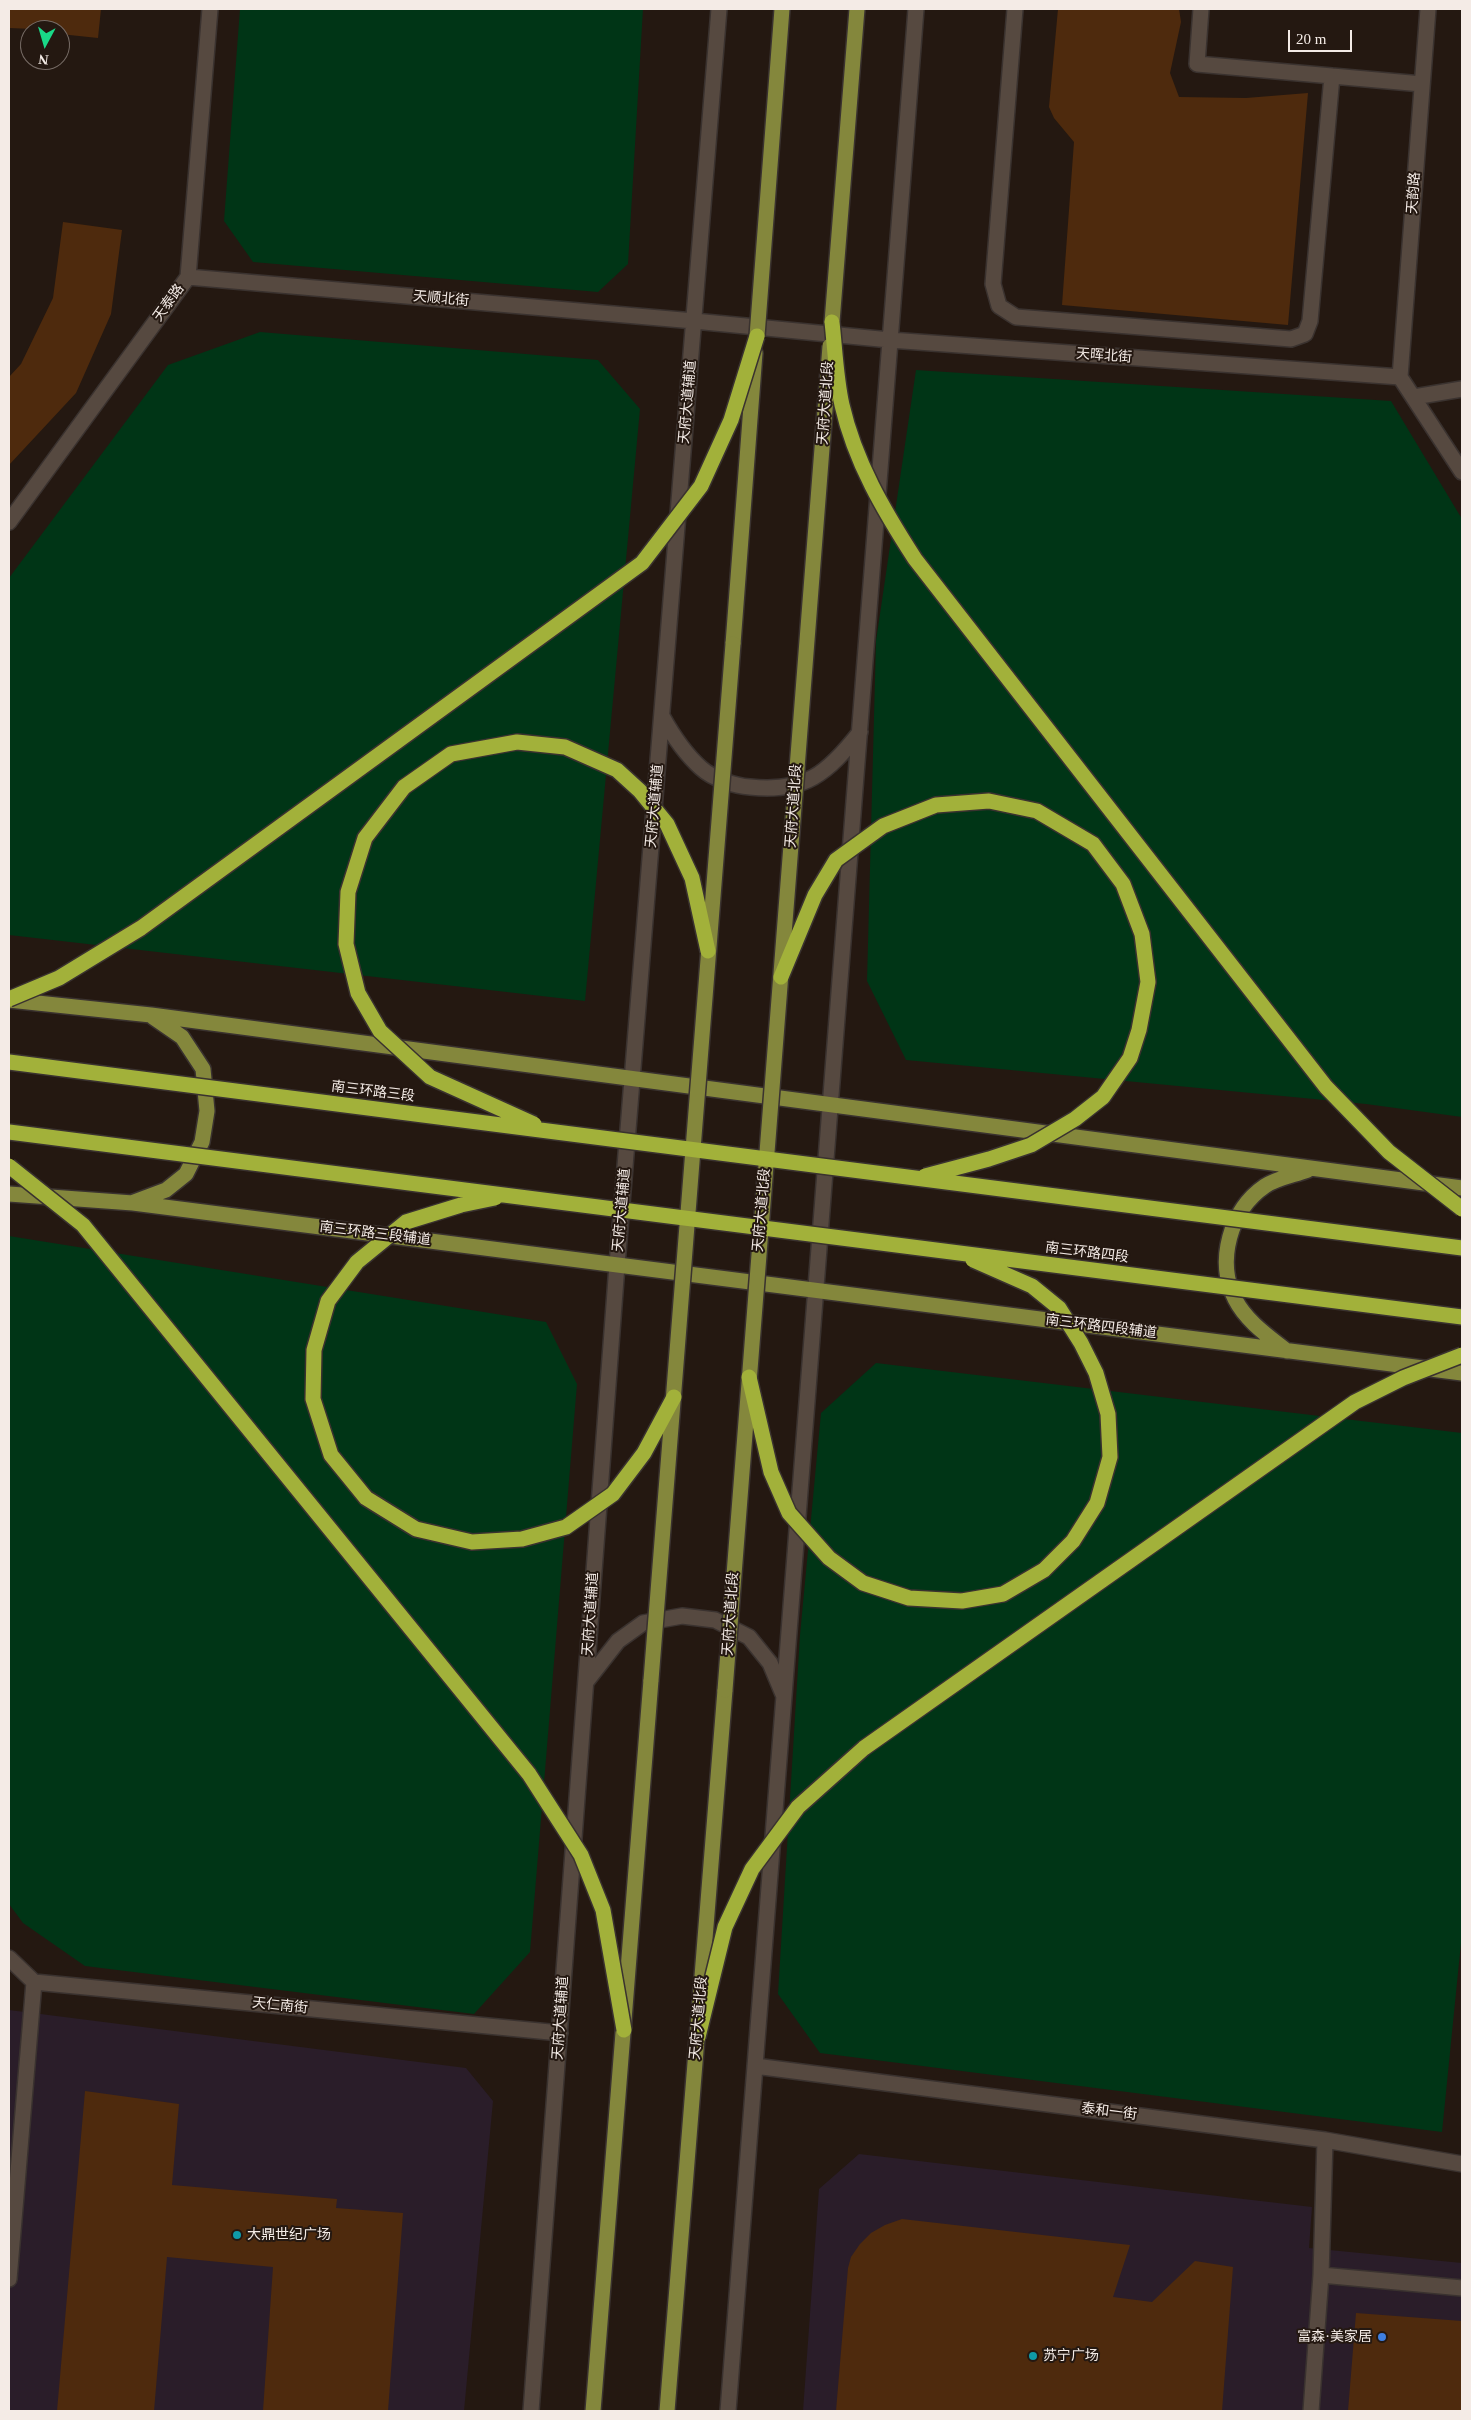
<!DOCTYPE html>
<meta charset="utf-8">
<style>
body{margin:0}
#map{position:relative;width:1471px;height:2420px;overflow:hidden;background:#241811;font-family:"Times New Roman",serif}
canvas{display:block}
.frame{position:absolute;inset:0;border:10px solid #f4ebe6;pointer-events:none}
.north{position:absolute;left:20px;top:20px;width:50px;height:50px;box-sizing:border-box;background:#241811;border:1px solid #776c66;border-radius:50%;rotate:186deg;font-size:14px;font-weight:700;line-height:20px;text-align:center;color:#f4ebe6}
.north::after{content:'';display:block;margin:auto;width:18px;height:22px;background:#19d988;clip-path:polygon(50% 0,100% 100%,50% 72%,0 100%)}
.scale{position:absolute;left:1288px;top:30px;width:64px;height:22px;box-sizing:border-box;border:2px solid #f4ebe6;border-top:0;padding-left:6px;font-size:15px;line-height:18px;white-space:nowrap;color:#f4ebe6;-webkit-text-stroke:4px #241811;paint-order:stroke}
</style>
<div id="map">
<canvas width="1471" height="2420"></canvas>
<div class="frame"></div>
<div class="north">N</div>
<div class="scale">20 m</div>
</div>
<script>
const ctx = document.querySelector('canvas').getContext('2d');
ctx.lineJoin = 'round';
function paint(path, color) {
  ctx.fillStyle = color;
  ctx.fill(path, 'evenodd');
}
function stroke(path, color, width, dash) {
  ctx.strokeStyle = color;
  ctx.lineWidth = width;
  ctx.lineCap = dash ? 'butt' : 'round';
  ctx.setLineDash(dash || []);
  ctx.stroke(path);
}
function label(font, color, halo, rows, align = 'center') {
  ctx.font = font + ' "Times New Roman","Noto Sans SC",serif';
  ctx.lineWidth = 4;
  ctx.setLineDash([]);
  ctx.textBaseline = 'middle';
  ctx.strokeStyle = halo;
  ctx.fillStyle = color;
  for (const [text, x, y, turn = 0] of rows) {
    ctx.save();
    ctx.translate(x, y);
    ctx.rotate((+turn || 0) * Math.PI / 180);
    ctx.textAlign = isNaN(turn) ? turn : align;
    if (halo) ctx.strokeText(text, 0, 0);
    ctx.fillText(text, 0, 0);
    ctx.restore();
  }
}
const commercial = new Path2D(`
 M9,2010L466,2068L493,2101L464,2411H9Z
 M859,2154L1312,2207L1309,2248L1462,2263V2411H803L819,2189Z`);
const green = new Path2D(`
 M240,9H643L628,264L598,292L253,262L224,221Z
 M260,332L598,360L640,409L585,1001L9,935V578L168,365Z
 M916,370L1391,401L1462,519V1117L1366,1104L906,1060L867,981L876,641Z
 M9,1236L546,1322L577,1384L530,1952L474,2014L85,1966L23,1923L9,1904Z
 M876,1363L1462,1433V1933L1442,2132L820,2053L778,1994L800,1635L821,1413Z`);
const building = new Path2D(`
 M9,9H101L98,38L60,34V30L9,28Z
 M1058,9H1179L1181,22L1170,73L1179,97L1246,98L1308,93L1288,325L1062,305L1074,142L1054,118L1049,107Z
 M63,222L122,230L111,314L76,393L9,465V377L21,364L53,298Z
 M85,2091L179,2104L172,2185L337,2199L336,2208L403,2213L388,2411H263L273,2267L167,2257L154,2411H57Z
 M902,2219L1130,2245L1113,2297L1152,2302L1195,2261L1233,2267L1222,2411H836L848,2268L851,2257L860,2244L871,2233L885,2225Z
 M1356,2313L1462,2321V2411H1348Z`);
const minor = new Path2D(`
 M1015,9L993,284L999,306L1016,317L1291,339L1305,334L1310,321L1332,76
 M1201,9L1197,64L1422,84
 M188,277L694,321L890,340L1400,377
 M1400,377L1428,9
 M1400,377L1462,472
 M1414,397L1462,389
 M9,522L188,277L210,9
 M662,716C673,736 684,753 701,768C713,779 735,786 750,787C805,793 828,773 860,732
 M586,1682L618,1641L643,1623L682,1616L715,1620L749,1637L770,1663L783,1694
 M9,1958L34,1982L560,2033
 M755,2066L1325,2140L1462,2164
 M1321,2275L1462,2288
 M9,2279L34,1982
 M531,2411L617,1265L719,9
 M728,2411L916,9
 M1311,2411L1321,2275L1325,2140`);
const major = new Path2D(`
 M832,322L857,9
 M733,644L755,353
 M9,1000L151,1015L1462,1188
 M9,1194L133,1203L1462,1373
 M134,1202L166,1190L186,1174L202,1142L207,1111L203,1069L182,1037L153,1017
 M1287,1351C1268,1336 1246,1321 1235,1299C1216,1261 1230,1210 1265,1186C1277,1178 1295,1175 1308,1170
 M593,2411L651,1680
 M667,2411L725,1690`);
const majorBridge = new Path2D(`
 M757,336L782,9
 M651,1680L733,644
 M725,1690L830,346`);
const highwayBridge = new Path2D(`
 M832,322C835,349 836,378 842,405C855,462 884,511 915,559L1326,1087L1389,1152L1462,1209
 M781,977L815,895L836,860L883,826L936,805L989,801L1037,811L1093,844L1123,884L1142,934L1148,982L1139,1030L1130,1058L1103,1097L1075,1119L1031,1145L989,1159L925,1176
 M9,999L59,978L141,928L642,563L701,486L731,420L757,336
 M9,1062L1462,1248
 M534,1124L430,1077L380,1031L358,993L346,944L348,892L365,838L404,787L451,754L517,742L565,747L617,770L640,791L667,824L692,878L708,951
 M9,1132L1462,1317
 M9,1166L83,1225L529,1774L581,1855L603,1910L624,2030
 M495,1198L461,1205L406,1222L357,1262L328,1301L314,1350L313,1399L331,1455L366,1498L416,1529L472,1542L522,1539L566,1527L613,1494L644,1453L674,1397
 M749,1377L771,1472L789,1513L829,1558L863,1583L909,1598L962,1601L1003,1594L1044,1570L1073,1541L1097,1503L1110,1457L1108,1414L1096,1373L1081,1343L1059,1308L1032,1286L973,1260
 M698,2037L725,1927L752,1869L798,1807L864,1748L1355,1402L1403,1378L1462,1355`);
const markers = [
 [237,2235,5,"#0f9aa8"],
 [1382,2337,5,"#3f7fe0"],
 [1033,2356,5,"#0f9aa8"]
];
const streetNames = [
 ["天韵路",1414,193,-86],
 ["天顺北街",441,299,5],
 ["天泰路",169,303,-54],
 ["天晖北街",1104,356,4],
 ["天府大道辅道",688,402,-85],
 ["天府大道北段",826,403,-86],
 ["天府大道辅道",655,806,-85],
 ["天府大道北段",794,806,-86],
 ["南三环路三段",373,1092,7],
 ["天府大道辅道",622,1210,-85],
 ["天府大道北段",762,1210,-85],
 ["南三环路三段辅道",375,1234,7],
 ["南三环路四段",1087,1253,7],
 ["南三环路四段辅道",1101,1327,7],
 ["天府大道辅道",591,1614,-86],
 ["天府大道北段",731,1614,-86],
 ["天仁南街",280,2006,6],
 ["天府大道辅道",561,2018,-86],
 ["天府大道北段",699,2018,-85],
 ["泰和一街",1109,2112,7]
];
const poiNames = [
 ["大鼎世纪广场",247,2235],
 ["富森·美家居",1372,2337,"right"],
 ["苏宁广场",1043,2356]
];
paint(commercial, '#2a1d29');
paint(green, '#003516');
paint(building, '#4e2a0d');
stroke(minor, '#3a322f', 18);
stroke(major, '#3a322f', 18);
stroke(minor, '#564940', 15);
stroke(major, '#84873c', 15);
stroke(majorBridge, '#3a322f', 18, []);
stroke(highwayBridge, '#3a322f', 18, []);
stroke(majorBridge, '#84873c', 15);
stroke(highwayBridge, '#a2b13a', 15);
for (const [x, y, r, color] of markers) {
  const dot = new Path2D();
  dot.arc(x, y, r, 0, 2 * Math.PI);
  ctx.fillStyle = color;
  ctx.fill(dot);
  stroke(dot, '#241811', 2);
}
label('14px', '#f4ebe6', '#241811', streetNames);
label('14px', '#f4ebe6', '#241811', poiNames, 'left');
</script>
